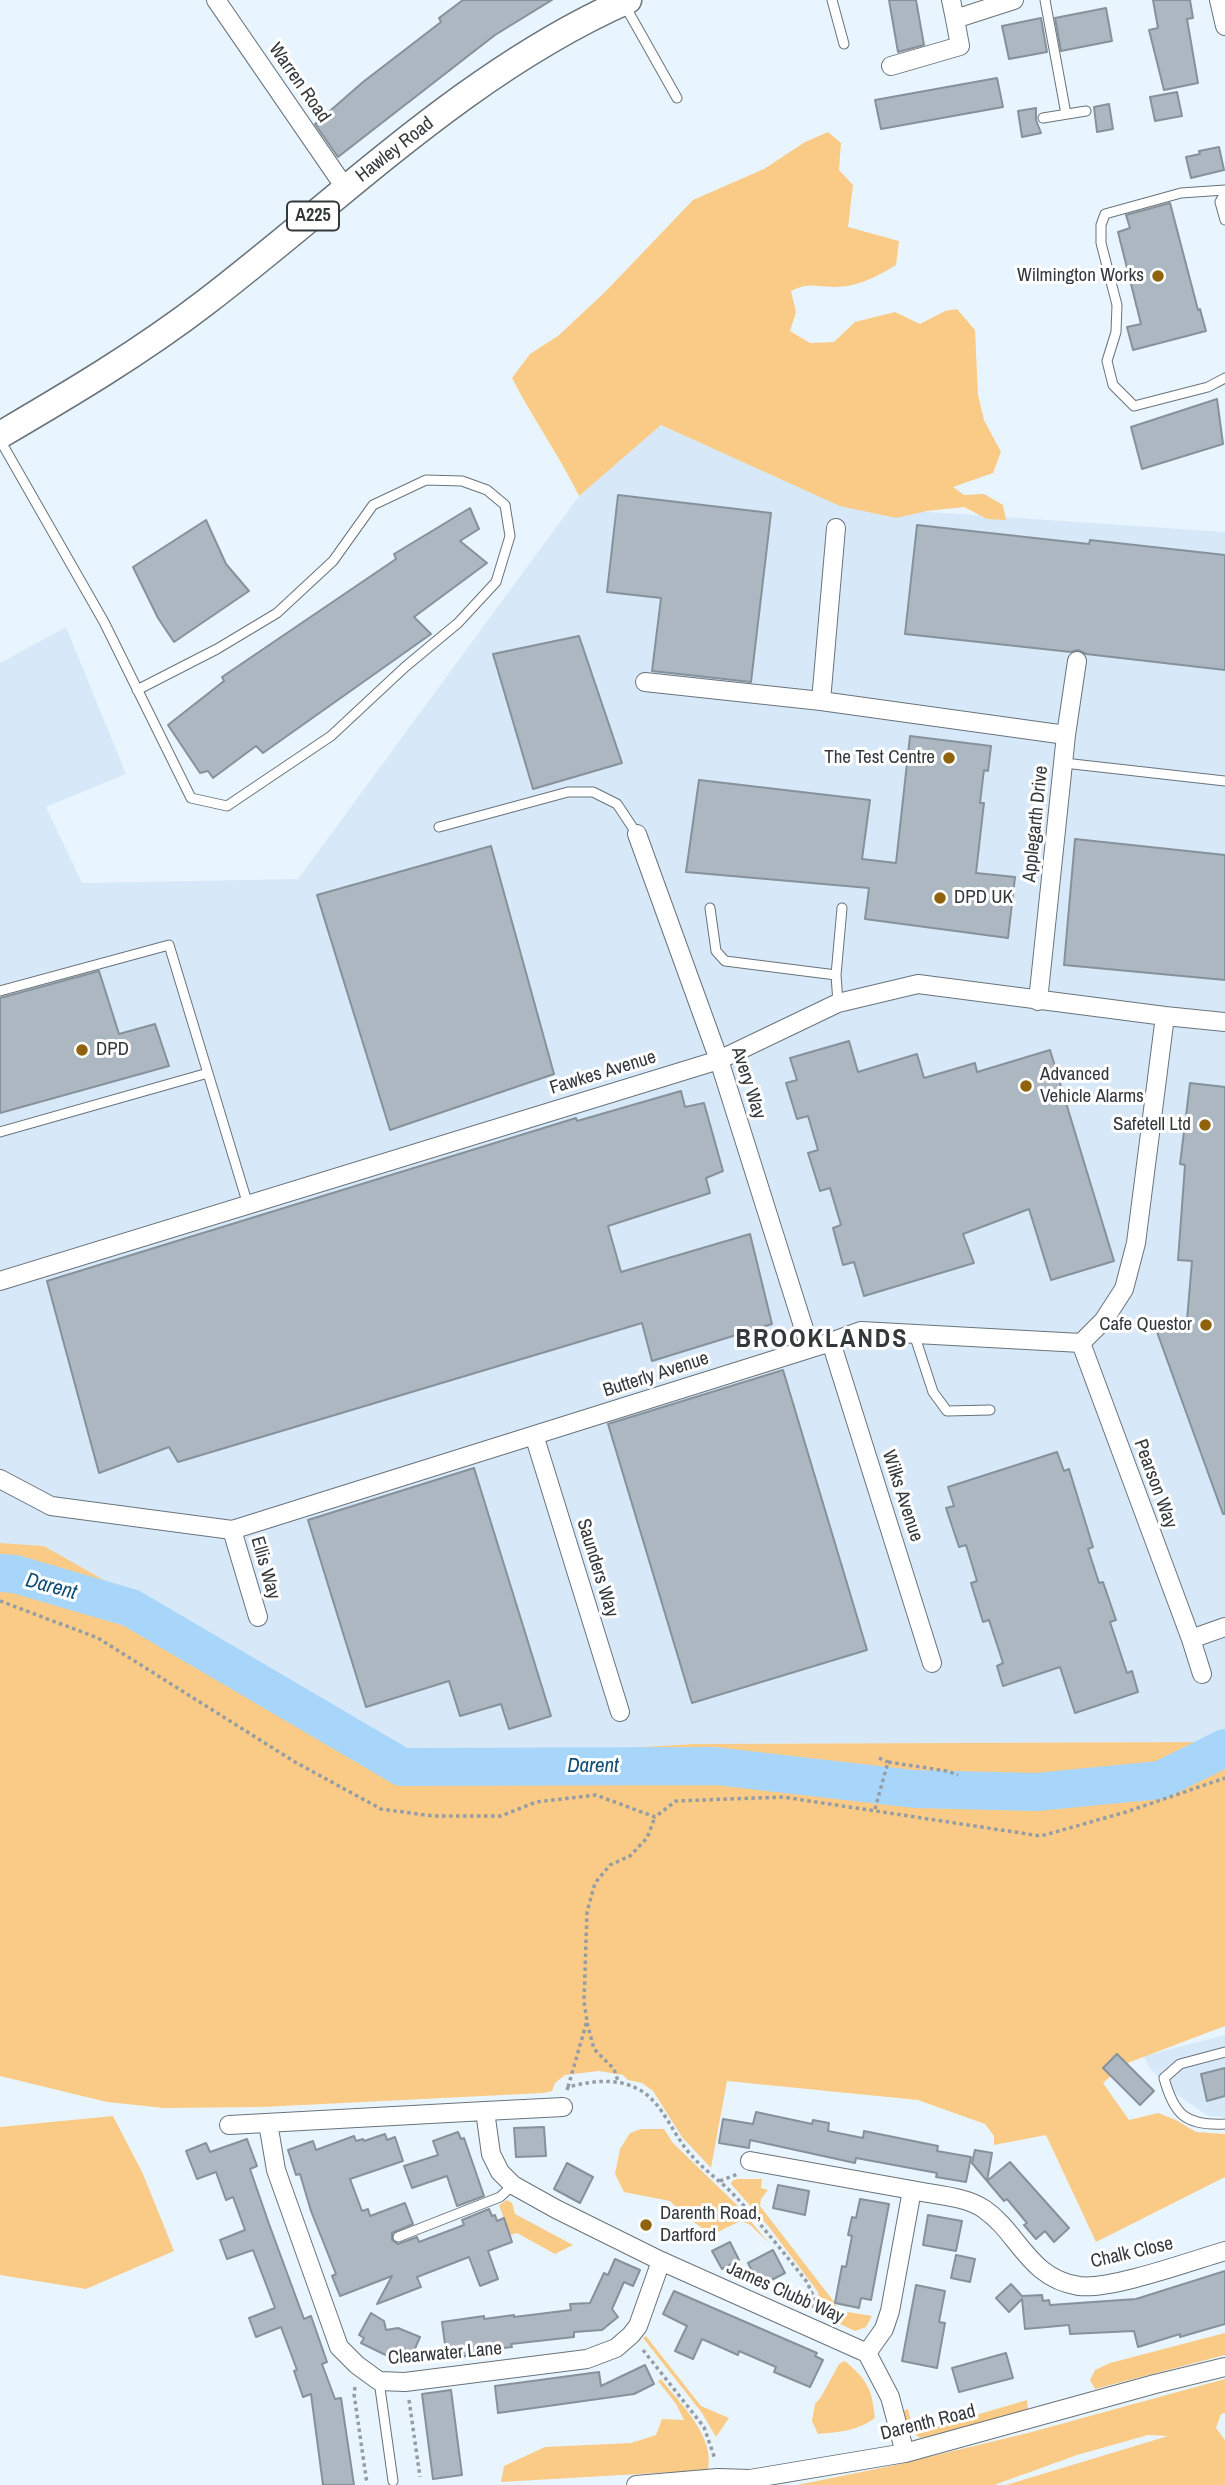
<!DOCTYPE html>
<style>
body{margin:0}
canvas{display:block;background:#e9f5fe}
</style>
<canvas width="1225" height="2485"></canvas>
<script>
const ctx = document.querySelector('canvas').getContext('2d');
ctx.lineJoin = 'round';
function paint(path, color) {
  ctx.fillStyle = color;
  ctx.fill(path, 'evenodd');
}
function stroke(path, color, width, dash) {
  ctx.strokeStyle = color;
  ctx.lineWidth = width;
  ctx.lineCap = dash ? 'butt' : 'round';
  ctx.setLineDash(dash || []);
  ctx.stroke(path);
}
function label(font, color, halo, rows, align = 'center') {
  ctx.font = font + ' "Archivo Narrow",sans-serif';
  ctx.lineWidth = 6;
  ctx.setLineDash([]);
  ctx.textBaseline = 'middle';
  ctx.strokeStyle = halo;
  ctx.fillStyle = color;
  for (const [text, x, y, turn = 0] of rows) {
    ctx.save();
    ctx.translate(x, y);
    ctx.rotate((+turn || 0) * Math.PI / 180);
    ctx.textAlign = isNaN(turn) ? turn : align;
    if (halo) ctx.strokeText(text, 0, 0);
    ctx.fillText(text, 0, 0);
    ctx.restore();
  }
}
const built = new Path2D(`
 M661,425L842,506L1225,532V1731L1202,1742L693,1744L545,1753L400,1748L44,1546L0,1543V663L66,627L126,774L46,807L82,883L298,879L579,496Z
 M1225,2035V2117L1208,2116L1173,2092L1149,2067L1144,2056Z`);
const green = new Path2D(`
 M828,132L841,143L839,170L853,185L848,227L899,241L896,265C876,277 858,287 834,287C814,287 811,282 791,291L796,312L790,331L810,343L834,342L855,322L895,312L920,324L945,311L957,309L975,330L978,395L984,420L1001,452L993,473L953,487L964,495L984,494L1003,505L1006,520L987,519L964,507L927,511L896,518L840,506L661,425L579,496C559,455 533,419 512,378L530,354L558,336L605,292L693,200L764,169L805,142Z
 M0,1543L44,1546L400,1748L545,1753L693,1744L1202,1742L1225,1731V2026L1125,2064L1103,2083L1129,2120L1158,2113L1176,2120L1196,2132L1225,2134V2177L1096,2242L1046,2135L994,2145V2136L985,2124L918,2100L727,2081L711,2168L682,2137L653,2091L642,2083L628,2080L623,2075L599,2071L565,2075L555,2083L552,2091L543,2093L263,2107L164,2108L107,2102L0,2076Z
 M113,2116L143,2174L174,2251L86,2289L0,2275V2127Z
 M641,2129H664L673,2143L737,2205L769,2243L749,2224L740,2221L712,2235L685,2216L670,2201L624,2192L615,2174L620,2149L630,2133Z
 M737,2179H762L761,2188L768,2190L761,2199L760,2206L835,2303L836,2310L872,2316L866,2327L855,2331L816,2313L819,2300L818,2292L769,2227L731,2184L732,2181Z
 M507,2200L512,2203L515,2214L573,2245L555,2254L517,2233L510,2235L499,2205Z
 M1225,2333V2355L1095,2389L1090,2380L1095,2370L1110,2363Z
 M646,2336L701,2406L729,2418L716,2437L702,2413L643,2338Z
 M845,2361C867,2380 872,2388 875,2418C858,2431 839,2432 818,2434L812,2421L815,2404L821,2397L839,2364Z
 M661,2379C680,2404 715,2435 708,2470L501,2482L504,2466L545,2447L631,2443L656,2435L662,2419L684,2420L676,2404L658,2381Z
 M1225,2379V2413L1221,2414L1216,2428L1225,2440V2485H1006L1168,2436L1148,2435L1077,2455L994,2485H797L891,2466L1028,2433Z
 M1027,2400L1028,2409L966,2428L920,2438L908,2429L903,2411L908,2409L912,2425L918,2432Z`);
const river = new Path2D(`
 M0,1573L15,1574L131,1608L402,1767L715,1766L914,1789L1036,1792L1160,1780L1225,1748`);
const building = new Path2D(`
 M463,0H552L495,35L338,157L315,124L363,82L441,22L439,18Z
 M889,0H916L924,45L898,52Z
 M1153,0H1190L1193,18L1187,19L1198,83L1164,90L1149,30L1158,28Z
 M1106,8L1112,41L1061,51L1055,18Z
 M1041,18L1047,52L1009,59L1002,26Z
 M997,78L1003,107L881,129L875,100Z
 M1177,92L1182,116L1155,121L1150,97Z
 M1109,104L1113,129L1097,132L1094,107Z
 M1036,108V120L1041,133L1022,137L1018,111Z
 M1219,147L1224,170L1191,178L1186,157L1200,154L1199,151Z
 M1170,203L1198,310L1200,309L1206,331L1133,350L1127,327L1141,324L1118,232L1130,228L1126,215Z
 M1217,399L1223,444L1142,469L1131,427Z
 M618,495L771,513L751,682L652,671L661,598L607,592Z
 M470,508L479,529L460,541L487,563L414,617L431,634L263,753L256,746L213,778L208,771L200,773L168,725L224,681L222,677L396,559L394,554Z
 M206,520L226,564L249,591L174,642L158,618L133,567Z
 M917,525L1089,544L1090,540L1225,555V670L1086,654L1078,650L1071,652L905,634Z
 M579,636L622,763L533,789L493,654Z
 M910,736L991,746L988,771L984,770L982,786L980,803H984L976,873L1015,877L1008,938L865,919L869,888L686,872L699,780L870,800L862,859L896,863Z
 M1075,839L1225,855V980L1064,965Z
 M491,846L554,1074L390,1130L317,895Z
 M99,971L119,1034L155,1024L169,1066L0,1113V998Z
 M849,1041L858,1072L917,1054L924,1078L975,1063L977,1072L1050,1050L1114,1261L1051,1280L1029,1209L963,1234L974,1263L864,1296L854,1262L843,1265L833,1228L841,1225L830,1188L820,1191L808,1153L818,1150L808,1116L797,1119L786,1083L797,1080L790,1058Z
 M1190,1083L1225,1087V1514H1223L1157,1332L1187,1320L1192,1261L1178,1260L1185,1165L1180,1164Z
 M681,1091L685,1107L704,1103L723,1171L706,1178L710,1193L608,1226L621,1272L750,1234L772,1324L652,1361L642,1323L178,1462L169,1447L99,1473L47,1281L576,1118L577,1121Z
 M783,1370L867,1650L692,1703L608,1424Z
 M1057,1452L1064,1471L1069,1469L1093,1547L1088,1549L1099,1583L1103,1582L1116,1620L1110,1622L1127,1673L1132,1671L1138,1692L1075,1713L1060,1667L1003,1686L997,1666L1003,1663L989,1620L983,1622L971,1583L977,1581L966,1545L959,1547L946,1508L954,1506L948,1487Z
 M474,1468L551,1716L509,1729L501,1704L460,1716L449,1681L366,1707L308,1520Z
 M1117,2054L1154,2091L1140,2105L1103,2068Z
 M1225,2068V2096L1207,2101L1201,2074Z
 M756,2112L812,2124L813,2120L829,2123L828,2131L863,2138L864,2131L938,2146L937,2151L971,2157L966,2182L936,2177L937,2173L856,2158L855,2163L750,2140L749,2148L719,2143L723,2119L753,2124Z
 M544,2127L546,2156L516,2157L514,2128Z
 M458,2132L461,2139L464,2138L484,2196L457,2206L447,2176L412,2188L404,2166L438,2155L433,2141Z
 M385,2134L387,2140L395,2137L403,2161L350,2179L362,2211L368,2209L370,2216L405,2203L413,2224L392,2233V2240L398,2244L417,2237L419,2242L464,2225L462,2220L489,2209L492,2216L495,2215L497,2221L504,2218L512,2242L488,2251L498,2279L480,2286L469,2257L417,2277L421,2287L377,2304L392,2276L340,2296L332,2276L336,2274L311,2211L300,2174L296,2175L288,2150L313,2141L316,2150L354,2136L356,2141L363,2139L364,2141Z
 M247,2139L257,2166L250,2169L269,2224L304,2319L311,2316L327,2362L322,2364L335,2399L341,2398L354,2485H323L311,2394L303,2397L294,2371L297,2370L281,2327L256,2337L249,2318L275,2308L253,2250L227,2259L220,2240L245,2230L233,2197L226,2200L216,2172L197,2179L186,2151L206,2143L210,2152Z
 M975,2150L992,2153L987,2181L972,2163Z
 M1010,2162L1069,2228L1054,2242L1045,2231L1036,2239L1024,2225L1027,2223L1007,2199L1004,2201L987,2181Z
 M567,2163L593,2177L580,2203L554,2189Z
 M778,2185L809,2191L805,2215L773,2208Z
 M860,2199L889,2204L871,2300L861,2298L859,2308L835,2303L842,2266L846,2267L852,2236L848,2235L852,2217L856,2218Z
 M928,2215L962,2221L956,2251L923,2245Z
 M730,2242L739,2260L722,2269L712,2251Z
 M773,2250L785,2273L760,2286L748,2263Z
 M956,2255L975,2259L970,2282L951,2278Z
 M615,2259L640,2270L633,2286L624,2282L612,2309L618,2317L602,2330L574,2332V2337L511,2344L512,2347L479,2351V2354L447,2359L442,2322L484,2316V2319L514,2315V2317L571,2310L570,2304L590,2303L604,2273L608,2275Z
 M1225,2271V2324L1180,2337V2334L1138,2347L1134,2331L1070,2334L1069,2325L1025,2329L1022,2299L1009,2312L996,2298L1011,2284L1022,2296L1042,2295L1043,2301L1049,2300L1050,2305L1136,2299Z
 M916,2285L945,2291L939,2322L945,2323L937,2368L902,2361Z
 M674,2291L817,2353L815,2356L823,2360L810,2387L774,2372L776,2367L739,2351L738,2355L702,2339L693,2359L675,2351L687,2326L663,2314Z
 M371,2313L384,2321L386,2330L398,2328L420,2337L410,2360L404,2357L402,2363L361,2343L364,2338L359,2335Z
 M1006,2353L1013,2378L959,2392L952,2368Z
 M645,2365L654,2384L634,2394L498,2413L495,2386L599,2372L601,2386Z
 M451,2390L462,2475L433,2479L422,2394Z`);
const path = new Path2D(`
 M0,1601L98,1638L295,1762L381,1809L433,1816H501L536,1802L596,1795L655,1817L676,1801L783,1797L1041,1836L1126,1812L1225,1778
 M879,1758L888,1762
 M875,1809L888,1762L947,1771L958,1775
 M587,2023L594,2049L614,2069L618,2081
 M568,2087L587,2021L584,2002L587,1912L595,1883L610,1865L630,1856L647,1838L655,1817
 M567,2090L568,2087C592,2081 616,2077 640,2090C664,2104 673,2136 692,2156C705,2171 722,2182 735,2196C761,2224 784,2253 807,2282L815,2300L812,2309
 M720,2181L738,2174
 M643,2350L704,2427L715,2459
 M355,2387L354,2394L367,2484
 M409,2400L420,2477`);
const service = new Path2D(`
 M832,0L844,44
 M1045,0L1066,114
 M624,4L677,98
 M1043,118L1086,111
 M1225,190L1181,193L1105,214L1101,225V243L1117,305L1116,332L1107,361L1113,385L1134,406L1208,387L1225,378
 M1225,193L1220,202L1225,220
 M0,440L104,622L191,798L227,806L331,736L405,667L458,623L496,582L510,536L505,505L487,490L462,481L426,480L373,505L333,561L277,613L217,649L137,690
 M1064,763L1225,781
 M439,827L568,792H593L617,804L637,834
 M710,908L716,951L725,961L836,975
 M0,991L169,945L248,1205
 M838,1003L836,975L842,908
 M0,1132L208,1073
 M914,1334L933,1392L947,1411L990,1410
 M1225,2052L1180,2064L1164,2078C1174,2115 1186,2126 1225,2124
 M398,2237L500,2197L513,2185
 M379,2381L393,2481`);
const minor = new Path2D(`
 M216,0L346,189
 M951,0L955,19L1014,0
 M1219,0L1225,26
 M891,66L960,46L955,19
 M836,528L821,701L1066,735L1038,1001
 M645,682L821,701
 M1066,735L1077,661
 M637,834L719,1060L810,1348
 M0,1281L719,1060L838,1003L918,984L1165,1016L1225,1022
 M831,1342L932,1663
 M1081,1343L1191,1639L1225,1627
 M534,1435L620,1712
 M0,1479L51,1506L232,1530L831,1342L861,1331L1081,1343L1104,1320L1124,1289L1136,1243L1165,1016
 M232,1530L258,1617
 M1191,1639L1202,1674
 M485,2111L563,2107
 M268,2123L276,2170L339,2347L357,2365L379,2381L405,2382L587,2359L616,2348L631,2335L638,2326L661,2261
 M229,2125L485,2111L491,2154L500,2172L513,2185L556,2209L661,2261L867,2353L890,2397L905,2453
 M750,2161L912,2190
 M867,2353L884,2329L890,2311L912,2190C934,2195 965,2196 984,2209C1019,2233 1028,2278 1079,2286C1111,2290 1191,2261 1225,2251
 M636,2485L718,2478L750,2479L905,2453L1155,2384L1225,2367`);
const primary = new Path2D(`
 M0,435C70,394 141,352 206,302C342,198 469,70 628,0`);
const markers = [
 [1158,276,7,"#8f620b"],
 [949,758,7,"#8f620b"],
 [940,898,7,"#8f620b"],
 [82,1050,7,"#8f620b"],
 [1026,1086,7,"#8f620b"],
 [1205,1125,7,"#8f620b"],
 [1206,1325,7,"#8f620b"],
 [646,2225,7,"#8f620b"]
];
const shields = [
 [313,216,52]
];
const shieldNames = [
 ["A225",313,216]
];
const streetNames = [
 ["Warren Road",299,83,55],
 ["Hawley Road",395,150,-38],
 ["Applegarth Drive",1036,824,-84],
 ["Fawkes Avenue",603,1073,-17],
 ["Avery Way",748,1083,72],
 ["Butterly Avenue",656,1375,-18],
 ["Pearson Way",1155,1484,70],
 ["Wilks Avenue",902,1496,72],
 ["Ellis Way",265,1568,74],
 ["Saunders Way",597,1568,73],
 ["Chalk Close",1132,2253,-13],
 ["James Clubb Way",785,2293,24],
 ["Clearwater Lane",445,2354,-5],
 ["Darenth Road",928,2423,-14]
];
const poiNames = [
 ["Wilmington Works",1144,276],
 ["The Test Centre",935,758],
 ["DPD UK",954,898,"left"],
 ["DPD",96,1050,"left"],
 ["Advanced",1040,1075,"left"],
 ["Vehicle Alarms",1040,1097,"left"],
 ["Safetell Ltd",1191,1125],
 ["Cafe Questor",1192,1325],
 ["Darenth Road,",660,2214,"left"],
 ["Dartford",660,2236,"left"]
];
const waterNames = [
 ["Darent",51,1587,15],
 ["Darent",593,1766]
];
const districtNames = [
 ["BROOKLANDS",822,1340]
];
paint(built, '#d7e9f8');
paint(green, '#f9cb87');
stroke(river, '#a8d6fb', 38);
paint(building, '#acb7c1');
stroke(building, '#86919a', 2);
stroke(service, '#69737b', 11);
stroke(minor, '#69737b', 20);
stroke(primary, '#69737b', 29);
stroke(path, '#959da4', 3.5, [3.5, 3.5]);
stroke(service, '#fff', 9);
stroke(minor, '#fff', 18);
stroke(primary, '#fff', 26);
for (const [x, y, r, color] of markers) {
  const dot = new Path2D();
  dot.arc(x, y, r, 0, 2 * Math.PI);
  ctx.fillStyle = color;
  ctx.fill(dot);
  stroke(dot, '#fff', 2.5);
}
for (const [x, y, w] of shields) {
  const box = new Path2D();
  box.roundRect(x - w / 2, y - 14.5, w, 29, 5);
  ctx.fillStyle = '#fff';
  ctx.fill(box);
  stroke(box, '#33383b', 2);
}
label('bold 18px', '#33383b', null, shieldNames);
label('19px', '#33383b', '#fff', streetNames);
label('19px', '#33383b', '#fff', poiNames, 'right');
label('italic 21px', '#114e75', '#fff', waterNames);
ctx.letterSpacing = '2px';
label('bold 26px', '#33383b', '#fff', districtNames);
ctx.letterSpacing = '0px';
</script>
